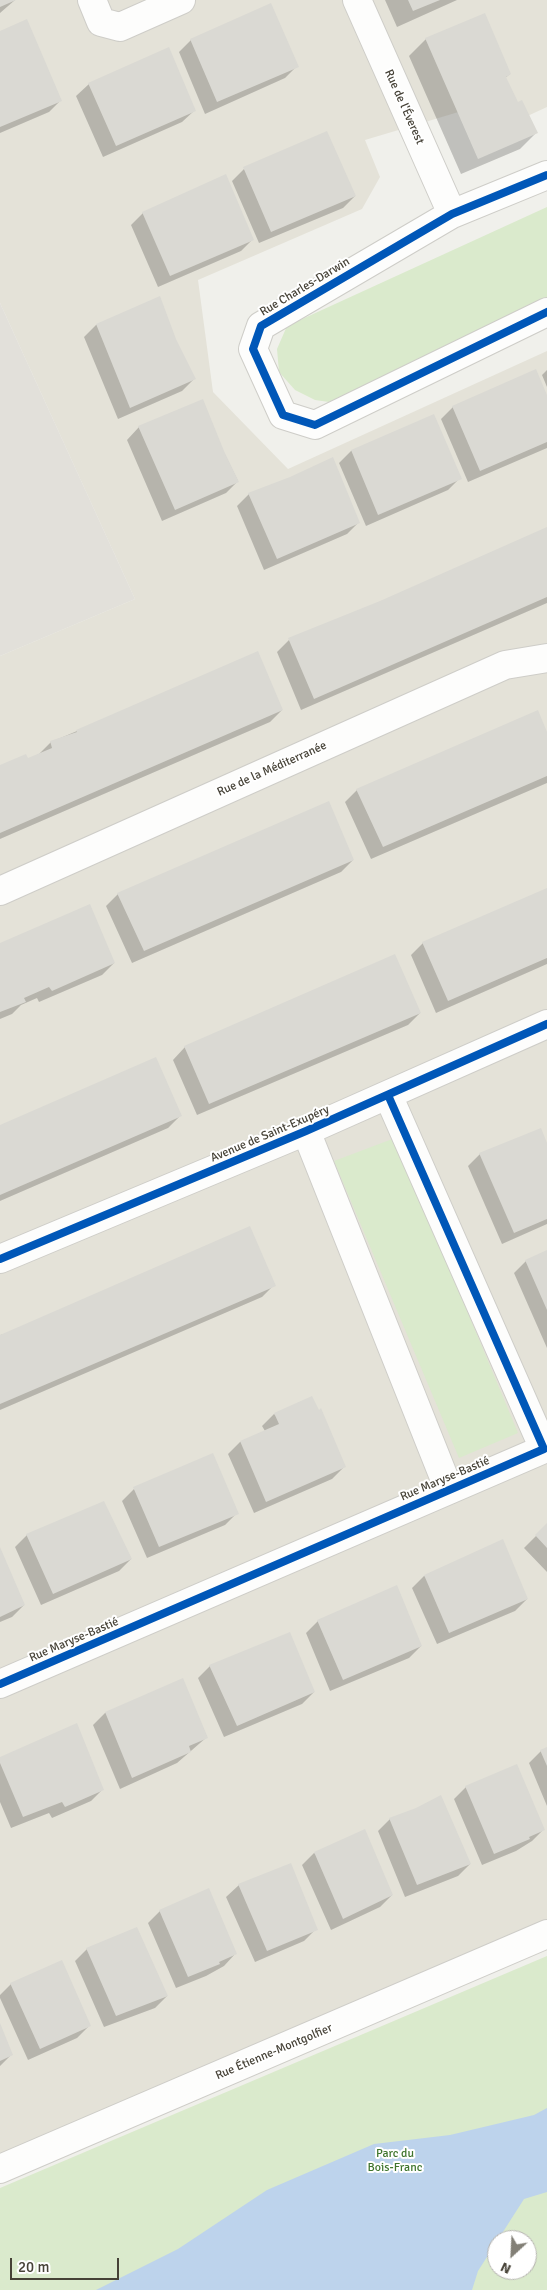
<!DOCTYPE html>
<meta charset="utf-8">
<style>
body{margin:0}
#map{position:relative;width:547px;height:2290px;overflow:hidden;background:#f0f0eb;font-family:Signika,sans-serif}
canvas{display:block}
.north{position:absolute;left:487px;top:2230px;width:50px;height:50px;box-sizing:border-box;background:#fff;border:1px solid #b5b3af;border-radius:50%;rotate:205deg;font-size:14px;font-weight:700;line-height:20px;text-align:center;color:#464237}
.north::after{content:'';display:block;margin:auto;width:18px;height:22px;background:#827f76;clip-path:polygon(50% 0,100% 100%,50% 72%,0 100%)}
.scale{position:absolute;left:10px;top:2258px;width:109px;height:22px;box-sizing:border-box;border:2px solid #464237;border-top:0;padding-left:6px;font-size:15px;line-height:18px;white-space:nowrap;color:#464237;-webkit-text-stroke:4px #fff;paint-order:stroke}
</style>
<div id="map">
<canvas width="547" height="2290"></canvas>
<div class="north">N</div>
<div class="scale">20 m</div>
</div>
<script>
const ctx = document.querySelector('canvas').getContext('2d');
ctx.lineJoin = 'round';
function paint(path, color) {
  ctx.fillStyle = color;
  ctx.fill(path, 'evenodd');
}
function stroke(path, color, width, dash) {
  ctx.strokeStyle = color;
  ctx.lineWidth = width;
  ctx.lineCap = dash ? 'butt' : 'round';
  ctx.setLineDash(dash || []);
  ctx.stroke(path);
}
function label(font, color, halo, rows, align = 'center') {
  ctx.font = font + ' Signika,sans-serif';
  ctx.lineWidth = 4;
  ctx.setLineDash([]);
  ctx.textBaseline = 'middle';
  ctx.strokeStyle = halo;
  ctx.fillStyle = color;
  for (const [text, x, y, turn = 0] of rows) {
    ctx.save();
    ctx.translate(x, y);
    ctx.rotate((+turn || 0) * Math.PI / 180);
    ctx.textAlign = isNaN(turn) ? turn : align;
    if (halo) ctx.strokeText(text, 0, 0);
    ctx.fillText(text, 0, 0);
    ctx.restore();
  }
}
const residential = new Path2D(`
 M0,0H547V107L471,142L462,111L365,140L380,177L362,209L198,280L213,392L288,469L547,351V1928L0,2168V656L135,599L0,303Z`);
const industrial = new Path2D(`
 M0,303L135,599L0,656Z`);
const green = new Path2D(`
 M547,207V303L329,402L315,400L295,390L279,372L277,349L287,326Z
 M395,1138L518,1433L459,1458L334,1161Z
 M547,1956V2290H0V2188ZM497,2240H527V2270H497Z`);
const water = new Path2D(`
 M547,2108V2192L524,2199L478,2271L472,2290H96L178,2249L267,2190L374,2144L450,2135L534,2115Z`);
const shadow = new Path2D(`
 M0,0H15L0,13Z
 M385,0H457L397,27Z
 M0,32L61,100L49,112L0,133Z
 M426,39L510,74L505,78L517,104L536,133L520,149L461,174L409,56Z
 M191,40L297,66L285,78L205,114L179,52Z
 M89,84L195,110L182,122L103,157L76,96Z
 M244,169L355,196L343,208L259,243L232,181Z
 M143,213L253,239L241,251L158,287L131,225Z
 M159,298L175,339L194,379L182,391L118,419L84,337L96,325Z
 M547,370V387L542,375Z
 M547,398V448L468,482L441,419L453,407Z
 M433,416L460,478L448,490L366,526L339,463L351,451Z
 M139,427L223,451L238,481L226,493L162,521L127,440Z
 M249,494L359,522L347,534L264,570L237,506Z
 M547,528V603L301,710L277,652L289,640L380,602Z
 M282,710L270,722L0,839V766L27,760L39,754L51,742L77,731Z
 M547,735V783L371,859L345,802L357,790Z
 M353,860L341,872L132,963L106,906L118,894Z
 M547,890V964L436,1013L411,955L423,943Z
 M0,944L114,963L102,975L39,1002L37,998L21,1005L12,1014L0,1019Z
 M420,1013L408,1025L197,1115L173,1060L185,1047Z
 M180,1116L168,1128L0,1201V1127Z
 M547,1145V1224L502,1244L468,1166L480,1154Z
 M547,1252V1348L514,1273L526,1261Z
 M274,1285L262,1297L0,1410V1335Z
 M274,1414L344,1467L332,1479L254,1513L228,1454L240,1442L265,1431L262,1426Z
 M134,1489L237,1513L225,1525L147,1558L122,1501Z
 M547,1525V1572L524,1548Z
 M27,1535L131,1559L119,1571L41,1605L15,1547Z
 M0,1550L24,1605L12,1617L0,1622Z
 M424,1576L527,1599L515,1611L437,1644L412,1588Z
 M318,1621L421,1646L409,1658L330,1691L306,1633Z
 M210,1666L314,1692L302,1704L224,1737L198,1678Z
 M182,1680L207,1737L177,1763L120,1789L93,1725L105,1713Z
 M547,1749V1806L529,1763L541,1751Z
 M0,1759L103,1789L91,1801L52,1818L49,1813L11,1828L0,1802Z
 M466,1787L544,1829L532,1841L516,1851L482,1865L454,1799Z
 M390,1819L470,1864L458,1876L405,1897L378,1831Z
 M314,1853L392,1895L380,1907L331,1930L302,1865Z
 M290,1865L316,1929L304,1941L255,1962L226,1897L239,1885Z
 M160,1911L236,1953L224,1966L206,1976L176,1988L148,1923Z
 M87,1949L167,1996L155,2008L104,2027L75,1961Z
 M11,1984L89,2026L77,2038L28,2060L0,1998V1995Z
 M0,2026L11,2055L0,2066Z`);
const building = new Path2D(`
 M0,0H16L0,7Z
 M408,0H440L413,11Z
 M271,3L299,67L217,102L190,39Z
 M485,13L511,74L506,77L518,102L522,100L538,133L478,159L425,38Z
 M27,19L62,101L0,127V31Z
 M169,47L196,111L116,146L88,83Z
 M327,131L356,196L271,232L243,167Z
 M226,174L254,240L170,276L142,212Z
 M160,296L176,339L196,379L130,408L96,324Z
 M536,369L547,395V442L480,471L452,406Z
 M203,399L224,451L239,482L175,510L138,426Z
 M434,414L462,479L378,515L351,450Z
 M333,457L360,523L277,559L248,493L290,477Z
 M547,527V597L314,699L288,638L380,601Z
 M258,651L283,710L0,833V765L26,754L28,758L52,748L50,741L77,732L76,730Z
 M538,710L547,732V776L383,847L356,789Z
 M329,801L354,860L144,951L117,893Z
 M547,888V958L448,1001L422,942Z
 M90,904L115,963L52,991L49,987L24,998L26,1002L0,1012V943Z
 M395,954L421,1013L209,1104L184,1046Z
 M156,1057L182,1116L0,1195V1125Z
 M541,1128L547,1143V1219L514,1233L479,1153Z
 M250,1226L276,1286L0,1404V1335Z
 M547,1250V1310L525,1260Z
 M312,1396L319,1410L321,1408L346,1467L266,1502L240,1441L279,1424L274,1413Z
 M213,1453L239,1514L159,1547L133,1487Z
 M104,1501L132,1559L53,1594L26,1534Z
 M547,1523V1548L535,1535Z
 M503,1539L528,1599L449,1633L424,1575Z
 M0,1547L25,1605L0,1617Z
 M397,1585L422,1646L343,1680L317,1620Z
 M290,1632L315,1692L237,1726L209,1665Z
 M183,1678L208,1738L189,1746L191,1752L132,1778L105,1712Z
 M77,1723L104,1790L65,1807L62,1802L23,1817L0,1763V1757Z
 M547,1747V1766L540,1750Z
 M517,1764L545,1830L529,1837L530,1839L494,1854L465,1786Z
 M441,1795L471,1864L417,1885L389,1818L416,1808Z
 M365,1829L393,1895L343,1919L314,1852Z
 M291,1863L318,1930L267,1951L238,1884Z
 M209,1888L237,1954L219,1962L220,1964L188,1977L159,1910Z
 M137,1927L168,1996L116,2016L86,1948Z
 M62,1960L91,2026L40,2049L10,1983Z
 M0,2023L13,2055L0,2061Z`);
const street = new Path2D(`
 M92,0L101,22L120,27L181,0
 M357,0L452,214
 M547,175L452,214L261,326L253,349L283,415L315,425L547,312
 M0,891L505,665L547,658
 M306,1131L449,1490
 M0,1259L306,1131L547,1024
 M0,1684L544,1449L388,1095
 M0,2169L547,1934`);
const cycleway = new Path2D(`
 M547,175L452,214L261,326L253,349L283,415L315,425L547,312
 M0,1259L306,1131L547,1024
 M0,1684L544,1449L388,1095`);
const streetNames = [
 ["Rue de l'Éverest",404,107,66],
 ["Rue Charles-Darwin",305,287,-31],
 ["Rue de la Méditerranée",272,769,-24],
 ["Avenue de Saint-Exupéry",270,1134,-23],
 ["Rue Maryse-Bastié",445,1479,-23],
 ["Rue Maryse-Bastié",74,1640,-23],
 ["Rue Étienne-Montgolfier",274,2052,-23]
];
const parkNames = [
 ["Parc du",395,2154],
 ["Bois-Franc",395,2168]
];
paint(residential, '#e4e2d8');
paint(industrial, '#e2e0da');
paint(green, '#daeacc');
paint(water, '#bdd3ec');
paint(shadow, '#0003');
paint(building, '#dad9d3');
stroke(street, '#cecdc8', 30);
stroke(street, '#fdfdfc', 28);
stroke(cycleway, '#0057b8', 8);
label('12px', '#464237', '#fff', streetNames);
label('12px', '#3f752d', '#fff', parkNames);
</script>
